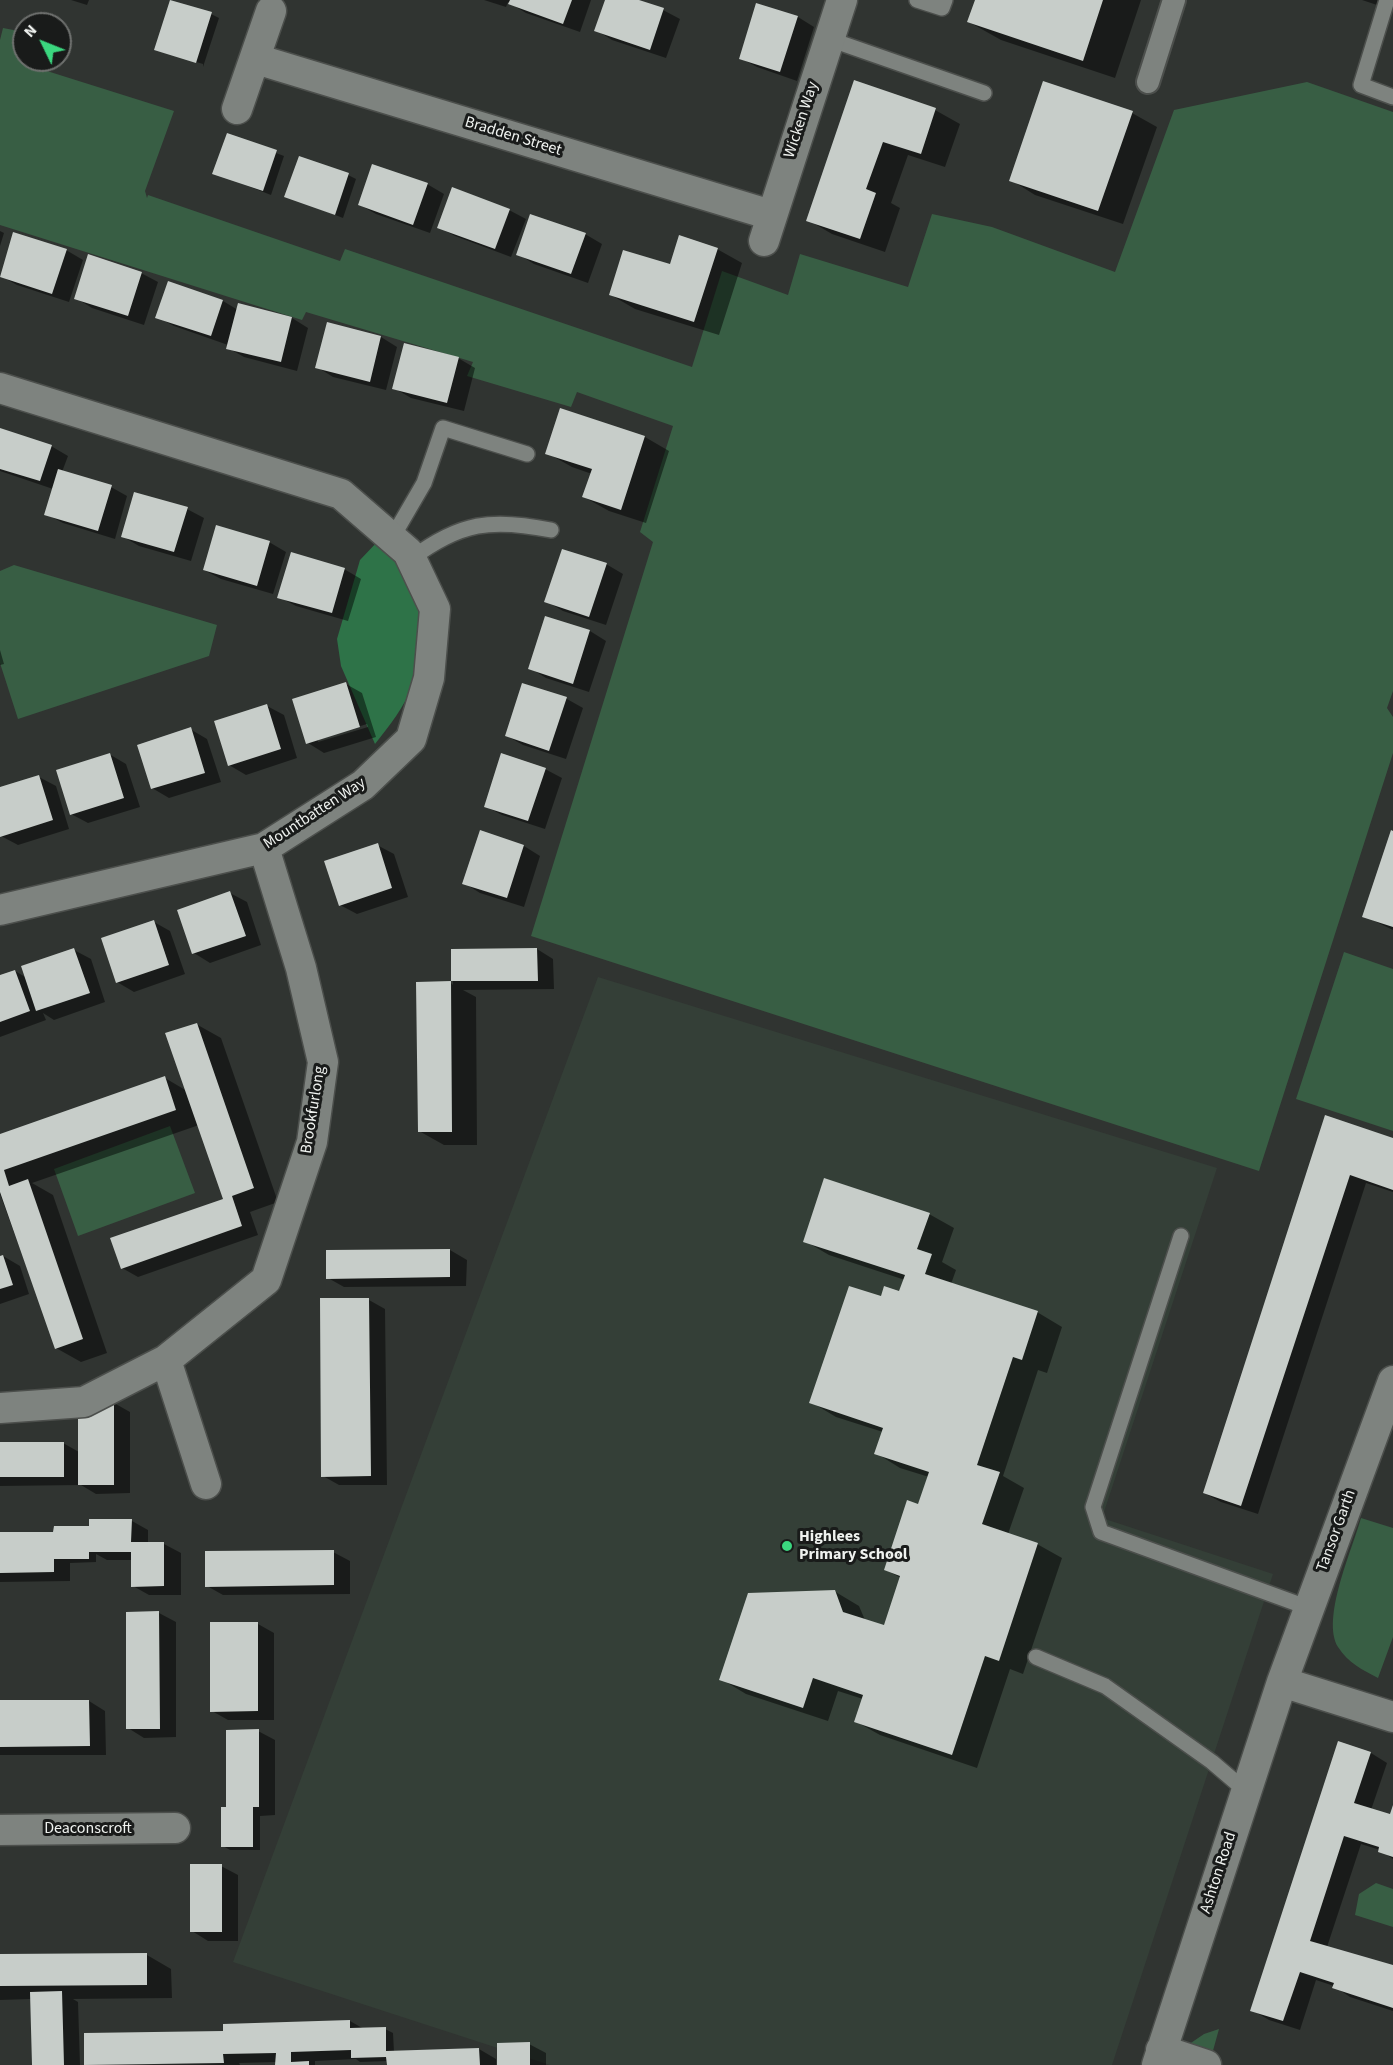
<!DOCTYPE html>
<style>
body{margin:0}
#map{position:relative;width:1393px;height:2065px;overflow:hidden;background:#303431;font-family:"Source Sans 3",sans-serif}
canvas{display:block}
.north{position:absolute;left:12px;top:12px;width:60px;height:60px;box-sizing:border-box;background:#191b1a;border:2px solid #6f716f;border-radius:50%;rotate:313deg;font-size:16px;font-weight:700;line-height:24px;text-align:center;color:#eff2ef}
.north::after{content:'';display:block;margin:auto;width:21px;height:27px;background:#3bd77f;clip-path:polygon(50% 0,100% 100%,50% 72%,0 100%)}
</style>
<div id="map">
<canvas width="1393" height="2065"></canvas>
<div class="north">N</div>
</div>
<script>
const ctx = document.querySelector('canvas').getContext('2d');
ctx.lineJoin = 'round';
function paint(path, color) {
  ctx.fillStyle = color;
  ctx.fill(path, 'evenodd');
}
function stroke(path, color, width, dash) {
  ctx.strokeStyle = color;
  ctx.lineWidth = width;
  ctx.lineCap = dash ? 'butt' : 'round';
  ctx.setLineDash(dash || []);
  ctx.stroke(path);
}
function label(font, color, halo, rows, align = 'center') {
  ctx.font = font + ' "Source Sans 3",sans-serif';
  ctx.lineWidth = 6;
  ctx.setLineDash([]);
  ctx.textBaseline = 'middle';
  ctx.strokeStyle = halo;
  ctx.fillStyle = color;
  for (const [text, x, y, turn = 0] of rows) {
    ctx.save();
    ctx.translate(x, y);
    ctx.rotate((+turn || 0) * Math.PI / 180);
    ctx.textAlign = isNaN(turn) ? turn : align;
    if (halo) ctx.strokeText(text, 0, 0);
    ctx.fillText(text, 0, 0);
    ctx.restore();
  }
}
const built = new Path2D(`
 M598,977L1217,1168L1102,1518L1273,1574L1112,2065H550L233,1962Z`);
const green = new Path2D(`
 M3,28L24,32V60H48L47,71L174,111L145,191L147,198L148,195L340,261L345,249L692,367L722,271L788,295L800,254L908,287L932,214L992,227L1115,272L1174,110L1307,82L1393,112V691L1387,708L1393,717V753L1259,1171L531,936L653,542L640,532L673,426L577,392L571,407L467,376L473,362L306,312L302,320L0,225V40Z
 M14,565L217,625L209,656L18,719L0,663V571Z
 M1344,952L1393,969V1131L1296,1099Z
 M170,1126L195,1193L78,1236L54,1169Z
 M1361,1518L1393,1528V1637L1378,1678C1363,1670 1348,1663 1338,1647C1321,1619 1352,1550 1361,1518Z
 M1376,1883L1393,1889V1927L1355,1915L1359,1894Z
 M1219,2029L1209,2065L1185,2047L1204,2034Z`);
const forest = new Path2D(`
 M379,540C386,546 394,552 400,559C426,595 425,644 412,685C405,707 389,726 375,744L341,666L337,639L360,560Z`);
const shadow = new Path2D(`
 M71,0H89L87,5Z
 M484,0H591L580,32L526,13L508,2L506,7Z
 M606,0H635L663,10L680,19L666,58L612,40L596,30Z
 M976,0H1141L1115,78L1001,40L969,22Z
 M1362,0H1379L1377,5Z
 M757,5L798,17L814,27L797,81L757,67L740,58Z
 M211,14L219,18L203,67V64L156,50Z
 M855,82L935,110L960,124L945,167L908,155L891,203L900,208L885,252L832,234L808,220Z
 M1132,113L1157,127L1123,224L1035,195L1011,180Z
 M228,135L284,156L271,195L214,173Z
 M348,175L356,179L343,218L286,196Z
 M427,184L444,194L430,233L376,214L360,205Z
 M509,210L526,219L511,257L455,236L438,227Z
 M0,231L4,233L0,246Z
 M585,234L602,244L588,283L534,264L518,254Z
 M717,249L742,263L719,335L635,309L611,295L671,266Z
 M66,250L83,260L69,302L17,285L1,276Z
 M141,273L158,282L144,325L92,308L76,298Z
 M169,283L223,301L238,310L239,305L292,318L308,328L297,371L244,357L228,348V345L174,326L157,317Z
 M328,324L381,337L397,347L386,390L333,377L317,367Z
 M458,358L475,368L464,411L411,398L394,388Z
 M561,410L645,437L669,451L646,523L609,511L584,497L592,474L572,467L547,453Z
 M0,430L51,446L68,456L62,472L111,487L127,496L115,539L63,523L46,514L53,489L0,471Z
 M187,509L204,518L191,561L139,546L122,536Z
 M269,542L286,552L273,594L221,579L204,570Z
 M606,564L623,574L606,625L563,611L546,601Z
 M344,569L361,579L348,621L296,606L279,597Z
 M546,618L590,631L606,641L589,692L546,678L530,668Z
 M0,650L4,664L0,665Z
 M346,684L362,693L376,737L324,753L308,743ZM367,724L368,727L318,742V739Z
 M523,685L567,699L583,708L566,759L523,745L507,736Z
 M267,706L284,715L297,758L246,775L229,765Z
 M190,729L207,739L221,782L169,798L152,788Z
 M109,754L126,764L140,807L88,823L71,814Z
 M545,769L562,778L545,829L502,815L485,806Z
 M39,777L56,786L69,829L18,845L1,836L0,789Z
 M481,832L524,846L540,856L524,907L480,893L464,883Z
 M1393,833V930L1364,916Z
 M377,845L394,854L408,897L357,914L340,905Z
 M230,893L247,902L261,945L210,963L194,953Z
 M154,922L170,931L185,974L134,992L117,982Z
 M537,949L553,959L554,989L463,990L476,997L477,1145H444L419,1131L451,983L453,985V950Z
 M74,950L91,959L105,1002L54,1020L43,1013L46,1020L0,1037V977L15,971L27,978Z
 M196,1024L221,1038L278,1202L250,1212L258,1235L138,1277L122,1268L225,1200L199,1125L32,1183L53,1195L107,1353L81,1362L56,1348L0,1194V1136L165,1078L187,1091Z
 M1326,1117L1393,1139V1192L1366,1183L1258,1514L1221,1502L1204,1493Z
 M929,1214L954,1228L942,1262L956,1270L951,1284L1037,1312L1062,1327L1047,1373L1038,1370L1003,1476L1024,1488L1008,1534L1037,1544L1062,1558L1023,1674L1010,1669L977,1768L880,1735L855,1721L863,1699L838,1691L828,1721L746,1694L721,1679L834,1591L859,1606L865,1620L885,1627L901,1578L886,1570L919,1506L929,1477L900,1468L876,1453L883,1432L836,1417L811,1402L882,1298L900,1293L905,1280L829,1255L805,1241Z
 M450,1250L467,1260L466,1286L344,1287L328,1278L327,1251Z
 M3,1256L20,1266L29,1294L0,1304V1257Z
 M369,1300L385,1309L387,1485H339L323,1476Z
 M114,1403L130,1412V1493L96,1494L81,1485L0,1486V1444L63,1443L79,1452Z
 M90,1521H132L148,1530V1544H164L181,1553V1595H149L133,1586V1560H107L96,1554V1562L70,1563V1581L0,1582V1534L53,1533L90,1529Z
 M333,1552L350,1561V1594L223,1595L207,1586Z
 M159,1613L176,1622V1737L144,1738L128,1728Z
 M258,1624L274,1633V1720H228L212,1711Z
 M89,1701L105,1711L106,1755H0V1702Z
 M258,1731L275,1740V1815L260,1816V1850H230L223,1846L228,1809Z
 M1339,1743L1371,1753L1387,1763L1371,1810L1391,1816L1393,1811V1859L1380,1850L1361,1844L1327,1947L1393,1968V2011L1350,1997L1334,1986L1316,1980L1300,2030L1269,2020L1252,2010Z
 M221,1866L238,1875V1941H208L192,1931Z
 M147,1955L171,1969L172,1998L73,1999L78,2002L80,2065H33L31,1999L0,2000V1956Z
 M350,2021L364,2029H385L393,2033L394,2052L479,2049L496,2059V2065H388V2061L360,2062L356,2059L315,2061V2065H277V2062L239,2063L240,2065L86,2064L225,2033Z
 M529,2044L546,2053V2065H499Z`);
const building = new Path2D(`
 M170,0L212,12L196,63L154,50Z
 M510,0H572L563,24L508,4Z
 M605,0H639L664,8L650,50L594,31Z
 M975,0H1103L1083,61L967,22Z
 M756,3L798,16L780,72L739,59Z
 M854,80L936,108L921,154L883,142L866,189L876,193L860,239L806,221Z
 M1043,81L1133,111L1098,211L1009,181Z
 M227,133L277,150L263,191L212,174Z
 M299,156L349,173L335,215L284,197Z
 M372,164L428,183L413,225L358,205Z
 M452,187L510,209L495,249L437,228Z
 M530,214L586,233L571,274L516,255Z
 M13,232L67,249L52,294L0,277Z
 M679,235L718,248L694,322L609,295L623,250L670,264Z
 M88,254L142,272L128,316L74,299Z
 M168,281L223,300L211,336L155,318Z
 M238,303L292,317L281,362L226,349Z
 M327,322L381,336L370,382L315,368Z
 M404,343L459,357L447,403L392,389Z
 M560,408L645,436L621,510L582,497L592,469L545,454Z
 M0,428L52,445L40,481L0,469Z
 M58,469L112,485L98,531L44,515Z
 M134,492L188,507L174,552L121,537Z
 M216,525L270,541L257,586L203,570Z
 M562,549L607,563L589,617L544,602Z
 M291,552L345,568L332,613L277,598Z
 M545,616L590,630L573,684L528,669Z
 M346,682L360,727L306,744L292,699Z
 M522,683L567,697L549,751L505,736Z
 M267,704L281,749L228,766L214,721Z
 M191,727L205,773L151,789L137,745Z
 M110,753L124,798L70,815L56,770Z
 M501,753L546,768L528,821L484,807Z
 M39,775L53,820L0,837V787Z
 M480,830L524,845L507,898L462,884Z
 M1391,830L1393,831V927L1362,917Z
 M378,843L392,888L339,906L324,861Z
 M230,891L246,936L192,954L177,910Z
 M154,920L169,965L116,983L101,938Z
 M74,948L90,993L36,1011L21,966Z
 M537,948L538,981H451V949Z
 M15,970L30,1011L0,1022V975Z
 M451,981L452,1132H418L416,982Z
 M197,1023L254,1188L232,1196L242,1226L121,1269L110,1238L223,1199L165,1033Z
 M165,1076L176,1110L4,1170L9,1186L28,1179L83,1339L55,1349L0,1192V1134Z
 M1325,1115L1393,1138V1190L1350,1175L1241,1506L1203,1493Z
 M824,1178L930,1213L917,1249L932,1254L925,1274L1038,1311L1022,1360L1013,1357L977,1465L1000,1472L982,1524L1038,1543L999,1661L985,1656L952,1755L854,1722L863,1695L813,1678L803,1708L719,1680L748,1593L835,1590L843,1612L884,1625L900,1576L884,1570L907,1500L918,1504L929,1472L874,1454L883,1428L809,1403L849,1286L881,1296L884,1286L899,1291L905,1275L803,1242Z
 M450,1249V1277L326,1279V1250Z
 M3,1255L13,1285L0,1289V1256Z
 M320,1298H369L371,1476L321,1477Z
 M78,1401H114V1485H78Z
 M0,1442H64V1477H0Z
 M89,1519H132L131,1542H164V1586L131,1587V1552H89V1559H54V1572L0,1573V1532H53L54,1526H89Z
 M334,1550V1585L205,1587V1551Z
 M159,1611L160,1729H126V1612Z
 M210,1622H258V1711L210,1712Z
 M0,1700H89L90,1746L0,1747Z
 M259,1729V1807H253V1847H221V1807H226V1730Z
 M1338,1741L1371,1752L1354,1803L1390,1814L1393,1805V1857L1378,1852L1379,1847L1344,1836L1310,1941L1393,1965V2008L1332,1988L1334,1983L1300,1972L1283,2021L1250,2011Z
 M190,1864H222V1932H190Z
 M147,1953V1985L0,1986V1954Z
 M62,1991L64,2065H32L30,1992Z
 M350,2020V2028L386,2027V2051L479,2048L480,2065H387L386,2057L351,2058V2050L291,2052V2062L309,2061V2065H275L276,2053L223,2054L224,2063L84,2065V2033L223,2031V2024Z
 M530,2042V2065H497V2043Z`);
const service = new Path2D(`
 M917,0L942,8L945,0
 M1387,0L1361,85L1393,97
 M829,39L984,93
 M392,538L424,483L443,428L527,454
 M411,559C460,522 492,518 551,530
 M1181,1236L1093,1507L1101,1532L1309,1608
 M1036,1657L1105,1686L1212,1762L1246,1791`);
const pedestrian = new Path2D(`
 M1148,82L1174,0`);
const minor = new Path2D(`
 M256,59L771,215
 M237,109L271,11
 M764,241L842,0
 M0,388L341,494L408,552L435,609L429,678L411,739L363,785L264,848L0,910
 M166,1360L206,1484
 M0,1408L84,1402L166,1360L266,1280L312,1142L323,1062L301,968L264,848
 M1282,1682L1393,1717
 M0,1830L175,1828
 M1161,2050L1206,2065
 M1157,2065L1282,1682L1393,1381`);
const markers = [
 [787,1546,6,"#3bd77f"]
];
const streetNames = [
 ["Wicken Way",802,120,-72],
 ["Bradden Street",513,137,17],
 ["Mountbatten Way",315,814,-33],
 ["Brookfurlong",314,1110,-81],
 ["Tansor Garth",1337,1531,-70],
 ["Deaconscroft",88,1829],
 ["Ashton Road",1219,1873,-72]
];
const poiNames = [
 ["Highlees",799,1537],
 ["Primary School",799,1555]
];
paint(built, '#343f37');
paint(green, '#385e44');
paint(forest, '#2e7348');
paint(shadow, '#0007');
paint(building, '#c7cdc9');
stroke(service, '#4c4f4c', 18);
stroke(pedestrian, '#4c4f4c', 26);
stroke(minor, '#4c4f4c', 33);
stroke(service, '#7e837f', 15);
stroke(pedestrian, '#7e837f', 22);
stroke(minor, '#7e837f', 30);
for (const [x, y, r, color] of markers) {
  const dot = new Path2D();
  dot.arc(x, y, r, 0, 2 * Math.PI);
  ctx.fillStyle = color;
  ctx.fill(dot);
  stroke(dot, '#191b1a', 2);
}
label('16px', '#eff2ef', '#191b1a', streetNames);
label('bold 16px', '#eff2ef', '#191b1a', poiNames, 'left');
</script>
